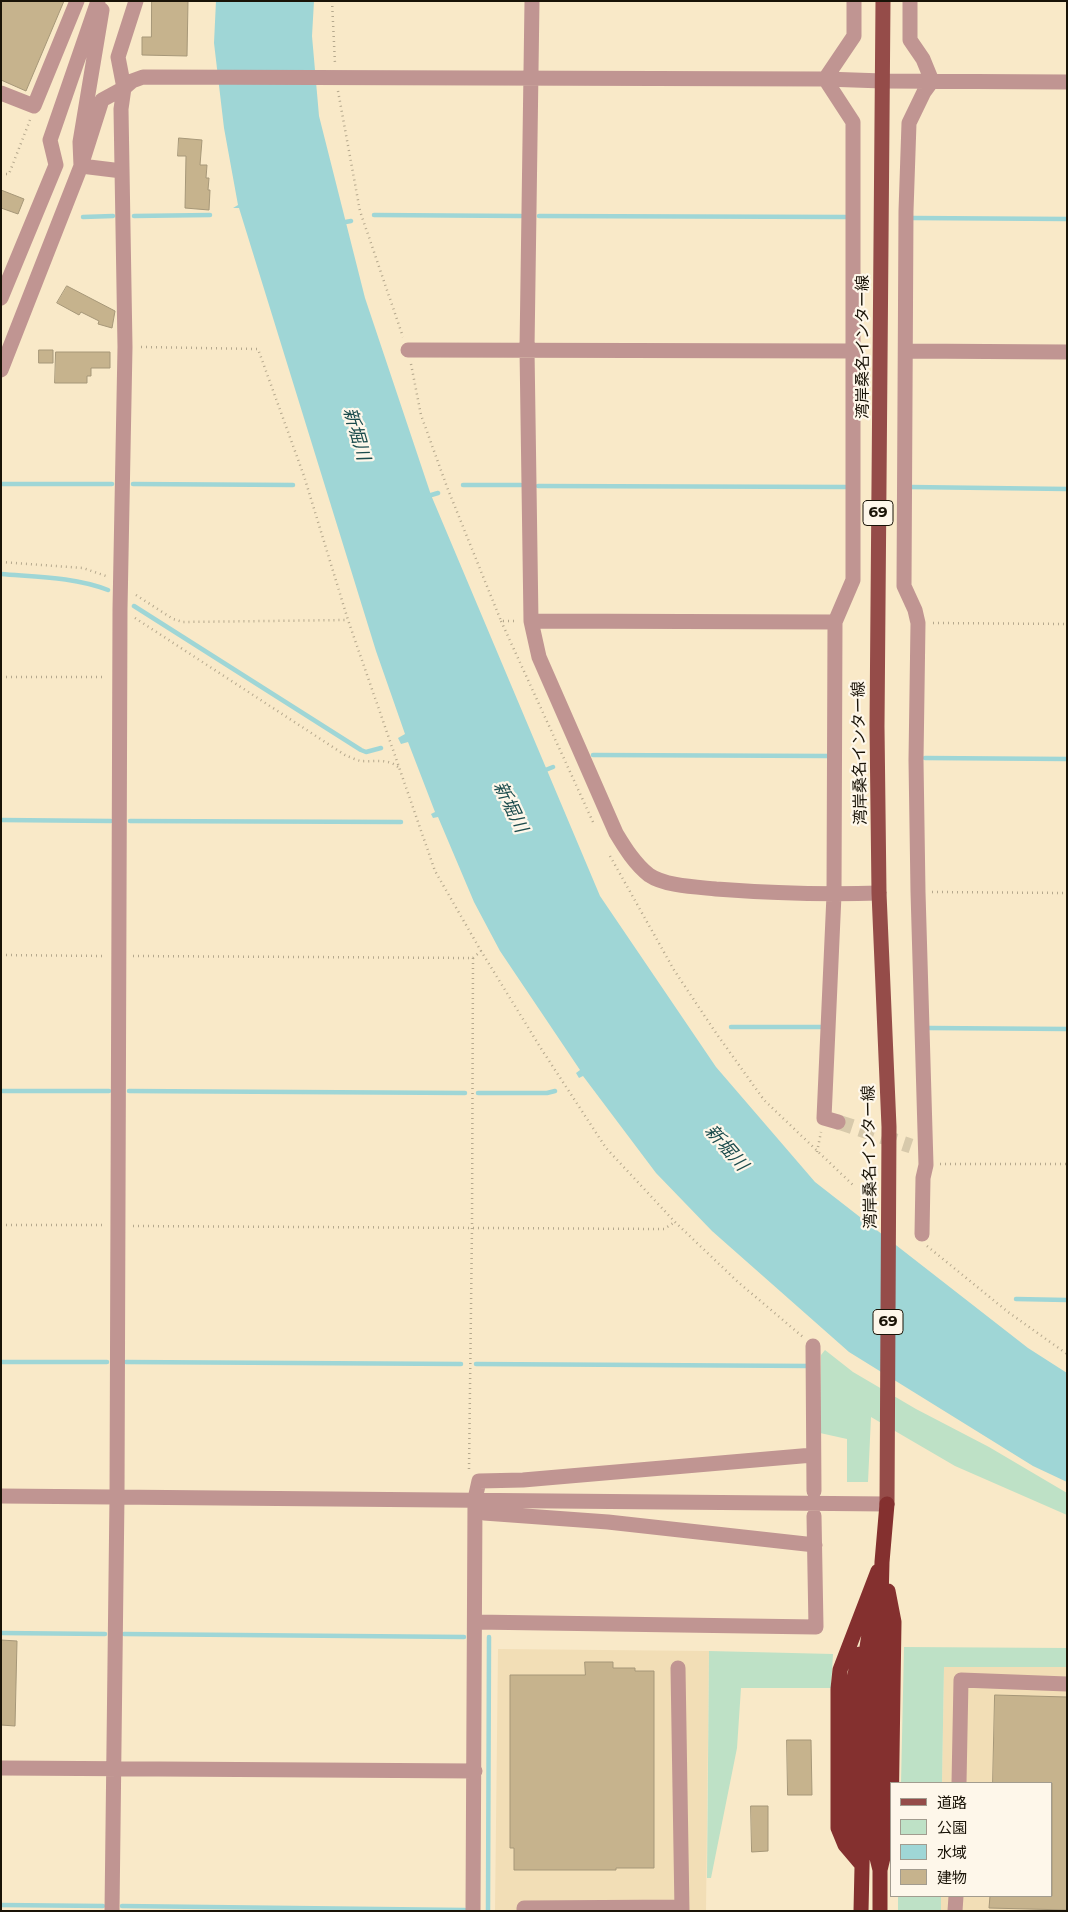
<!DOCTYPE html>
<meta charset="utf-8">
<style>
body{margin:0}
#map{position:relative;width:1068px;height:1912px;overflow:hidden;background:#f9e9c8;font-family:Montserrat,"Noto Sans JP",sans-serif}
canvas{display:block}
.frame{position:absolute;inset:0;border:2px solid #191307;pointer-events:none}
.legend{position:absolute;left:890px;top:1782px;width:162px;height:115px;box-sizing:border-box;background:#fef7ea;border:1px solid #a29c8f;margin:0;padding:6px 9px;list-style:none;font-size:15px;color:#191307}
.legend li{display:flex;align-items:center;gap:10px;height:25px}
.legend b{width:25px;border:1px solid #a29c8f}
</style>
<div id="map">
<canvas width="1068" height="1912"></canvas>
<div class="frame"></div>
<ul class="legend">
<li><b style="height:6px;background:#954c49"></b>道路</li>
<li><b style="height:14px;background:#bee1c6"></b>公園</li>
<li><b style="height:14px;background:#9fd6d6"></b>水域</li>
<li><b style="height:14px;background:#c6b38d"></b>建物</li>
</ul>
</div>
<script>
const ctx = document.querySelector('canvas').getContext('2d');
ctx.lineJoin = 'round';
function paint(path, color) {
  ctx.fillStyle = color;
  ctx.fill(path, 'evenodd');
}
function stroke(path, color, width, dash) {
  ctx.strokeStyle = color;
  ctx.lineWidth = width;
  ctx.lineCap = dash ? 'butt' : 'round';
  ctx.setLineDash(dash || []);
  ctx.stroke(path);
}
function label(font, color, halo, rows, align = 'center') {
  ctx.font = font + ' Montserrat,"Noto Sans JP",sans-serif';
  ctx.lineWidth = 4.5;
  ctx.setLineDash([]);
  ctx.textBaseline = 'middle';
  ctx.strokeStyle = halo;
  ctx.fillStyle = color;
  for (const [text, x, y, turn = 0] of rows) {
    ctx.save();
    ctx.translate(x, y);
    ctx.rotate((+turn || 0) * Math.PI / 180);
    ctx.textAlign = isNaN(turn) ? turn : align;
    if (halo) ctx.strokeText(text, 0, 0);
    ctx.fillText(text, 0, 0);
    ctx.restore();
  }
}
const built = new Path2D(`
 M498,1649L709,1651L706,1911H495Z
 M944,1667H1067V1911H941V1896H1052V1783H942Z`);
const green = new Path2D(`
 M825,1350L853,1372L916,1409L989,1447L1067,1493V1515L955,1466L871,1417L868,1482H847V1439L820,1433L821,1355Z
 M904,1647L1067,1648V1667H944L942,1783H901Z
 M709,1651L833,1654L831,1688H741L737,1748L711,1878H707Z
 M898,1896H941V1911H898Z`);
const water = new Path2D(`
 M216,1H314L312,36L319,116L365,298L431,495L600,896L716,1067L815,1182L1028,1348L1067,1373V1482L1033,1466L849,1352L712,1231L656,1173L583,1076L579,1078L576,1073L580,1070L500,951L474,902L438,817L433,818L431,814L435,812L408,742L401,744L398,738L405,734L376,651L239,208H233L238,205L224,128L214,43Z`);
const stream = new Path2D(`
 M374,215L521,216
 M134,216L210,215
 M539,216L846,217
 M83,217L113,216
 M913,218L1067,219
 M340,223L351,221
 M1,484H112
 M133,484L293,485
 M463,485H521
 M538,486L846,487
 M910,487L1067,489
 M428,496L438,493
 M1,574C37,577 74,577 108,590
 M134,606L361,750L366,752L381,748
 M593,755L828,756
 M925,758L1067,759
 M543,771L553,767
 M1,820L111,821
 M130,821L401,822
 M731,1027H821
 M929,1028L1067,1029
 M1,1091H109
 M129,1091L465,1093
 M478,1093H547L555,1091
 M1016,1299L1067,1300
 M1,1362H107
 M126,1362L461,1364
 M476,1364L811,1366
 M1,1633L105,1634
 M124,1634L464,1637
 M1,1905L103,1906
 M122,1906L465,1910
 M488,1911L489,1637`);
const building = new Path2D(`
 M1,1H64L26,91L1,80Z
 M152,1H188L187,56L142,55V37H151Z
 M179,138L202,140L200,165H207L206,178H209L208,190H210L209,210L185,208L186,156H178Z
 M1,190L24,199L18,214L1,208Z
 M67,286L115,311L112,328L98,324L99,321L81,312L79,315L57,303Z
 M39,350H53V363H39Z
 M56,352H110V368H91V376H87V383H55Z
 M1,1640L17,1641L15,1726L1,1725Z
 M585,1662H613V1668H635V1671H654V1868H616V1870H514V1848H510V1675H585Z
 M995,1695L1067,1697V1910L989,1908L990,1896H1052V1783H993Z
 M787,1740H811L812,1795H788Z
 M751,1806H768V1851L752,1852Z`);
const minorTunnel = new Path2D(`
 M838,1122L911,1146`);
const path = new Path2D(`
 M332,1L335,64
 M338,91L360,211L403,337
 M1,174H9L30,120
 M141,347L258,349L304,476L348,620L435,871L481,951L542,1050L606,1148L675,1222L738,1282L803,1337
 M411,364L421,415L447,487L501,621H517
 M1,562L83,568L106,576
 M136,595L173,619L183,622L348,620
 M135,618L345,755C350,757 356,760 361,761C374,762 387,758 398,767
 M501,621L593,822
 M933,623L1067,624
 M1,677H105
 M610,856L674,970L716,1033L764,1100L854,1186
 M932,892L1067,893
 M1,955L105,956
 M133,956L473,958L481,951
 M817,1152L821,1132
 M940,1164H1067
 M1,1225H102
 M133,1226L664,1229L675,1222
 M927,1246L1008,1312L1067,1354
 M469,1469L472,1228L473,958`);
const minor = new Path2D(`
 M532,1L527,349L531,621L539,657L616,833C625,848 635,864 649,875C665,886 696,887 716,889C770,893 825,895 879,893
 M910,1V40L923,59L932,81L924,92L909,123L906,211L904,586L915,610L918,623L916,760L918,892L926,1165L923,1178L922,1234
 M102,10L80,142L81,166L122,171
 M1,93L34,106L77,1
 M1,298L56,165L50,140L98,1
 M408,350L854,351
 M906,351L1067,352
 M1,370L81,166L102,100L124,88L118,57L136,1
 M531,621L835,622
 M838,1122L824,1118L834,895L835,622L853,580V122L825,79L854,36V1
 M813,1346L814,1491
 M1,1496L887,1504
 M475,1499L484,1513L608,1522L815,1545
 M475,1622L816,1627L814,1516
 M678,1668L682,1911
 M1,1768L475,1771
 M959,1783L961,1680L1067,1684
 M112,1911L117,1496L120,609L125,347L121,109L124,88L132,81L143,77L825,79L883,81L1067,82
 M473,1911L475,1499L479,1481L523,1480L813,1455
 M524,1911V1908L682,1907
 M955,1911L956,1896`);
const major = new Path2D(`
 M883,1L877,726L879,893L889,1127L887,1504`);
const highway = new Path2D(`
 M858,1851L851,1830V1690L860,1654
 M862,1865L845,1845L838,1828V1689L840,1670L878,1571
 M880,1870L876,1854L877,1759L882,1562L887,1504
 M861,1911L867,1647L873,1610
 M880,1911V1870L891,1824L894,1622L888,1591`);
const shields = [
 [878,513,30],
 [888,1322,30]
];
const shieldNames = [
 ["69",878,513],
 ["69",888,1322]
];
const streetNames = [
 ["湾岸桑名インター線",863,347,-90],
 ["湾岸桑名インター線",860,753,-91],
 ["湾岸桑名インター線",870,1157,-91]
];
const waterNames = [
 ["新堀川",356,434,74],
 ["新堀川",510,807,64],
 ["新堀川",726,1148,49]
];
paint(built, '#f2deb6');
paint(green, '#bee1c6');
paint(water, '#9fd6d6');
stroke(stream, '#9fd6d6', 4.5);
paint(building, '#c6b38d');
stroke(building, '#a69778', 1);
stroke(minorTunnel, '#d7c9ab', 15, [15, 8]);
stroke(path, '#b5a88d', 2.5, [1, 4]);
stroke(minor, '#c09592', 15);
stroke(major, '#954c49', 15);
stroke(highway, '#84302f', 15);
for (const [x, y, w] of shields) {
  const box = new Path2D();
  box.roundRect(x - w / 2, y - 12.5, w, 25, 4);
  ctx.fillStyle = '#fef7ea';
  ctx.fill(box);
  stroke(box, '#191307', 1);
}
label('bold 15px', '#191307', null, shieldNames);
label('16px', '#191307', '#fef7ea', streetNames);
label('italic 18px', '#1c4c4d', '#fef7ea', waterNames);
</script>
